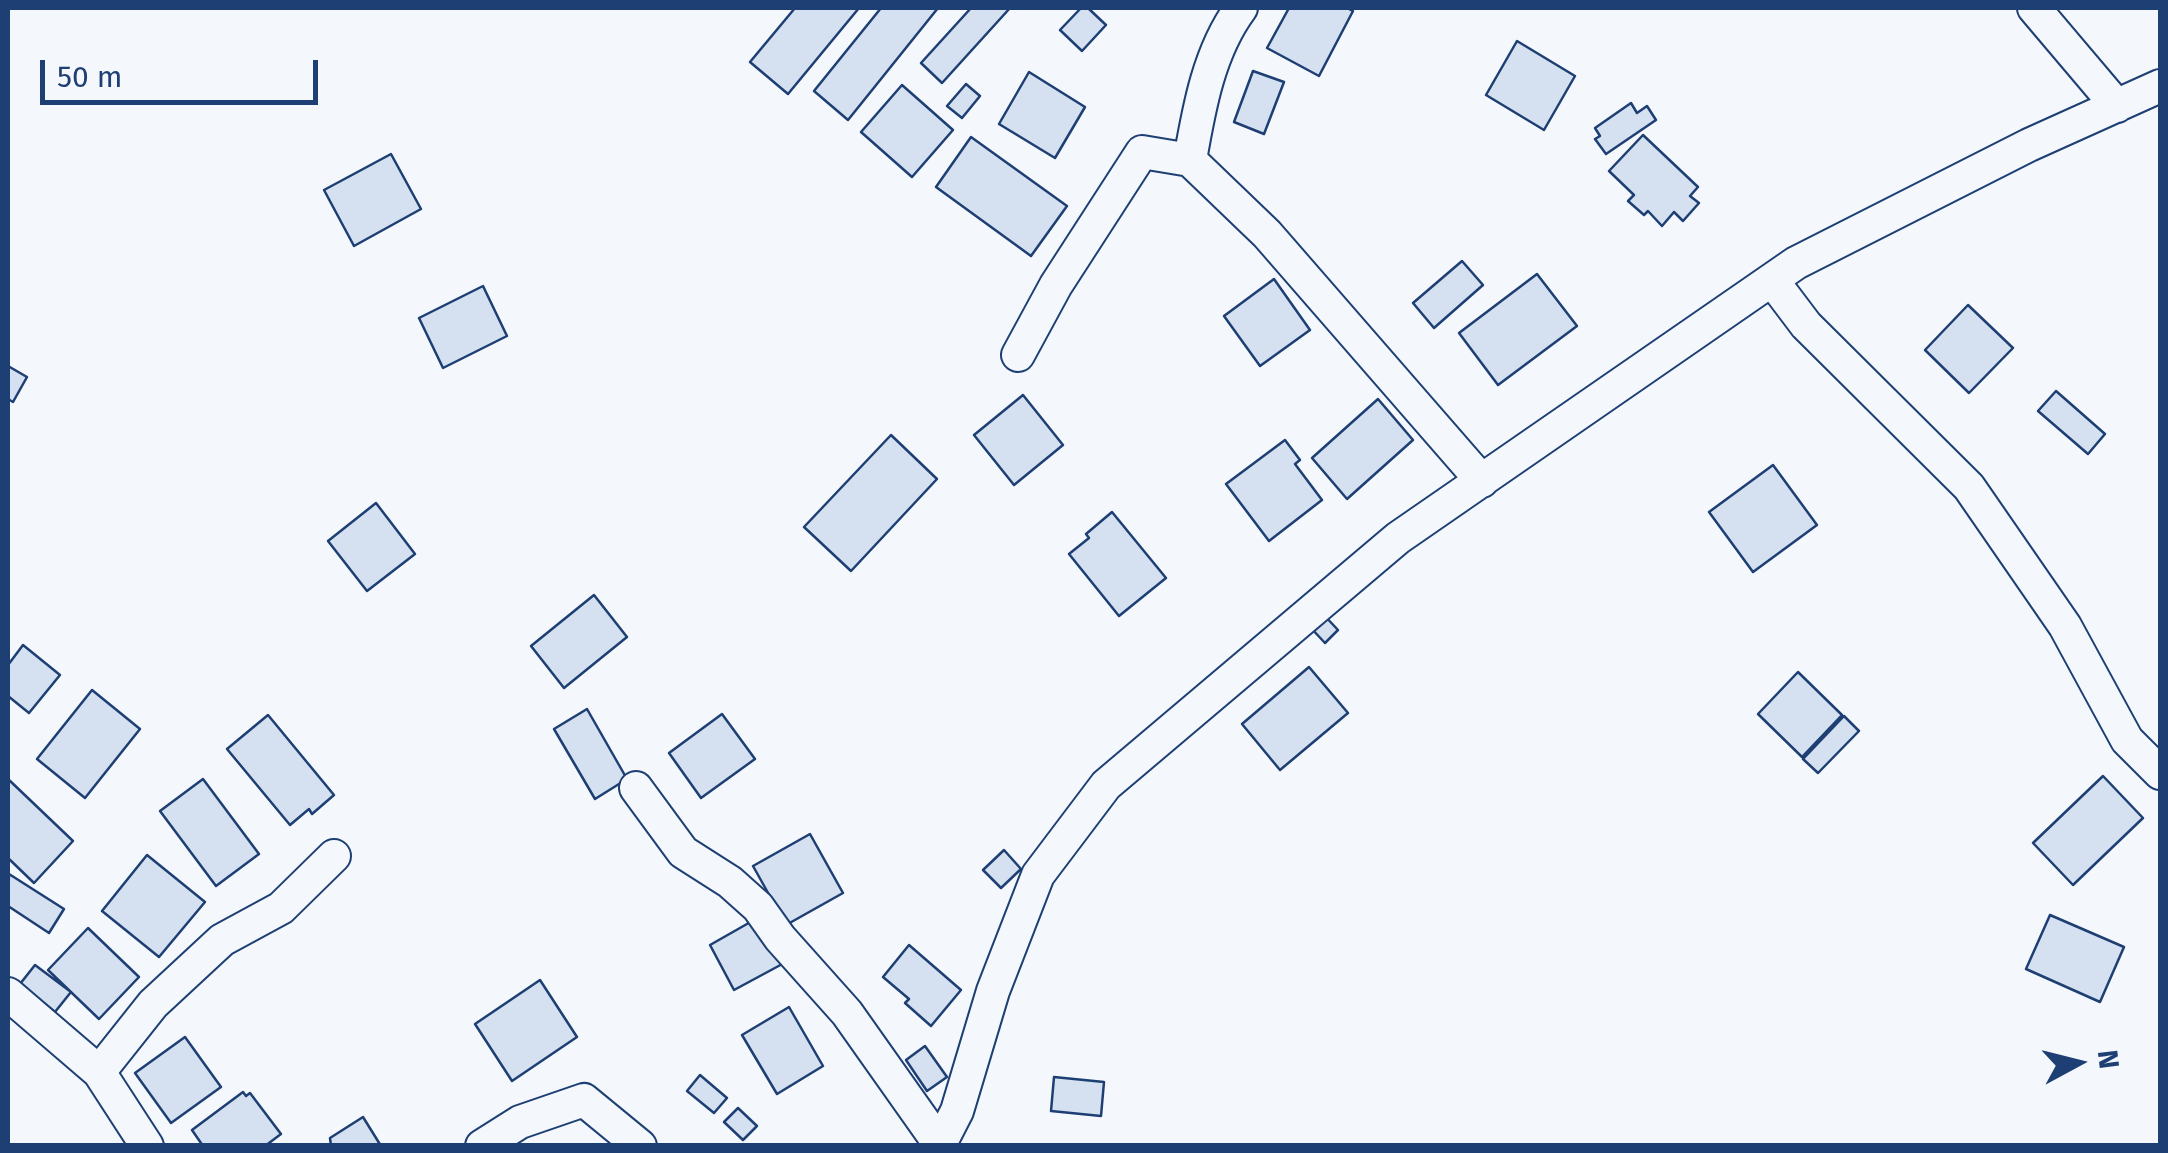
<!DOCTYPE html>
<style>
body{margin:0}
#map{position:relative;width:2168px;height:1153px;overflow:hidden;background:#f4f7fb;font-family:"Fira Sans",sans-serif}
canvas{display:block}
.frame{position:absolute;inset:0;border:10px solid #1d3f73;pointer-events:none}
.north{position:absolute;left:2028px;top:1013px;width:100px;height:100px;-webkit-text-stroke:8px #f4f7fb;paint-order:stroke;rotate:83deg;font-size:28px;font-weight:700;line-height:40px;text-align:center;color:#1d3f73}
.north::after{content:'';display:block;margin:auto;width:35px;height:45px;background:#1d3f73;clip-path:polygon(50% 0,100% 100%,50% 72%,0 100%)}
.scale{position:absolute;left:40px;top:60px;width:278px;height:45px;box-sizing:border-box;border:5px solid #1d3f73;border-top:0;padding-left:12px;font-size:30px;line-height:35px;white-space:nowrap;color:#1d3f73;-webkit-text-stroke:8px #f4f7fb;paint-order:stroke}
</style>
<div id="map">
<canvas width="2168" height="1153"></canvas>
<div class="frame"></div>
<div class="north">N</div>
<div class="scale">50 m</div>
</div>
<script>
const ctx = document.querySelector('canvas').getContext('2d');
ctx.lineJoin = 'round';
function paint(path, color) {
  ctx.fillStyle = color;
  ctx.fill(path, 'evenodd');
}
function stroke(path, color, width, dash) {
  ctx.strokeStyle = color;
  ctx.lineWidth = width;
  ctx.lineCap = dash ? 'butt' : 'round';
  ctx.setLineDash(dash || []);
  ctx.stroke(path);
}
const building = new Path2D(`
 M795,8H859L788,94L750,62Z
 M881,8H938L848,120L814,91Z
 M971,8H1010L942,83L921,63Z
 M1081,8H1088L1106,25L1082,51L1060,30Z
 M1289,8H1347L1353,11L1319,76L1267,48Z
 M1517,41L1575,76L1544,130L1486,95Z
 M1253,71L1284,82L1264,134L1234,122Z
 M1029,72L1085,107L1055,158L999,124Z
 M966,84L980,96L962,118L947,106Z
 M902,85L953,130L912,177L861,132Z
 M1631,103L1637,113L1647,106L1656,120L1606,154L1595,139L1600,136L1595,128Z
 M1643,135L1698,187L1690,196L1699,203L1683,221L1674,212L1662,226L1648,211L1644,215L1628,201L1634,195L1609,171Z
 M971,137L1067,206L1031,256L936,187Z
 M391,154L421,209L354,246L324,190Z
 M1462,261L1483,285L1434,328L1413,303Z
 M1537,274L1577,326L1498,385L1459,333Z
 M1274,279L1310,330L1260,366L1224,316Z
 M483,286L507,336L443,368L419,318Z
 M1968,305L2013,348L1969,393L1925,350Z
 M8,366L27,377L13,402L8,399Z
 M2056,391L2105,434L2088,454L2038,411Z
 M1023,395L1063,445L1014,485L974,435Z
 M1378,399L1413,440L1347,499L1312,458Z
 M891,435L937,479L851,571L804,527Z
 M1285,440L1300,460L1295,464L1322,500L1269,541L1226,484Z
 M1773,465L1817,525L1753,572L1709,512Z
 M376,503L415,554L367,591L328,541Z
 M1112,512L1166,578L1119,616L1069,554L1089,538L1086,534Z
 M594,595L627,637L564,688L531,646Z
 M1323,614L1338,630L1325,643L1310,627Z
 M23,645L60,675L29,713L8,696V665Z
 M1309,667L1348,713L1280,770L1242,724Z
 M1798,672L1842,715L1802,757L1758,714Z
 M92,690L140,729L85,798L37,759Z
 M587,709L627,779L595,799L554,729Z
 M722,714L755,759L701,798L669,753Z
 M268,715L334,795L312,814L309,809L290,825L227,749Z
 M1844,716L1859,731L1818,773L1803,759Z
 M2103,776L2143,818L2073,885L2033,843Z
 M8,779L73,841L34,883L8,858Z
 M203,779L259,854L216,886L160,811Z
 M810,834L843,893L786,925L753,866Z
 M1004,850L1021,869L1001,888L983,870Z
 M147,855L205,902L159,957L102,911Z
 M9,874L64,909L49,933L8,906Z
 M2050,915L2124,947L2100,1002L2026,969Z
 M761,916L786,962L734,990L710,945Z
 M88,928L139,977L99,1019L48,970Z
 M909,945L961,990L931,1026L905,1003L909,999L883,977Z
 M35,965L71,992L55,1012L20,984Z
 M540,980L577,1037L512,1081L475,1024Z
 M789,1007L823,1066L777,1094L742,1035Z
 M185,1037L221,1087L171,1123L135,1073Z
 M925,1046L947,1077L927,1091L906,1060Z
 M700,1075L727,1098L714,1113L687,1091Z
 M1054,1077L1104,1082L1101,1116L1051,1111Z
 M243,1092L246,1096L250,1093L281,1134L265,1146H203L192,1130Z
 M738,1108L757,1126L743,1140L724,1122Z
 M363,1117L381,1146H331L330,1138Z`);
const minor = new Path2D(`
 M1241,8C1209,51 1199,108 1190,160L1267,234L1482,481
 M2034,8L2117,106
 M1772,280L1806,325L1969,487L2065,626L2127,740L2160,773
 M1018,355L1056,285L1142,152L1190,160
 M636,788L683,852L730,882L758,907L780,938L847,1013L941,1146
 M8,994L99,1072
 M147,1146L99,1072L153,1004L222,940L281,908L334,856
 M482,1146L520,1122L584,1100L640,1146
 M939,1146L957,1111L993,991L1038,875L1106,785L1398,538L1796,263L2029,145L2160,86`);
paint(building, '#d5e0f0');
stroke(building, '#1d3f73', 2.5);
stroke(minor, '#1d3f73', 36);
stroke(minor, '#f4f7fb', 32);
</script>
